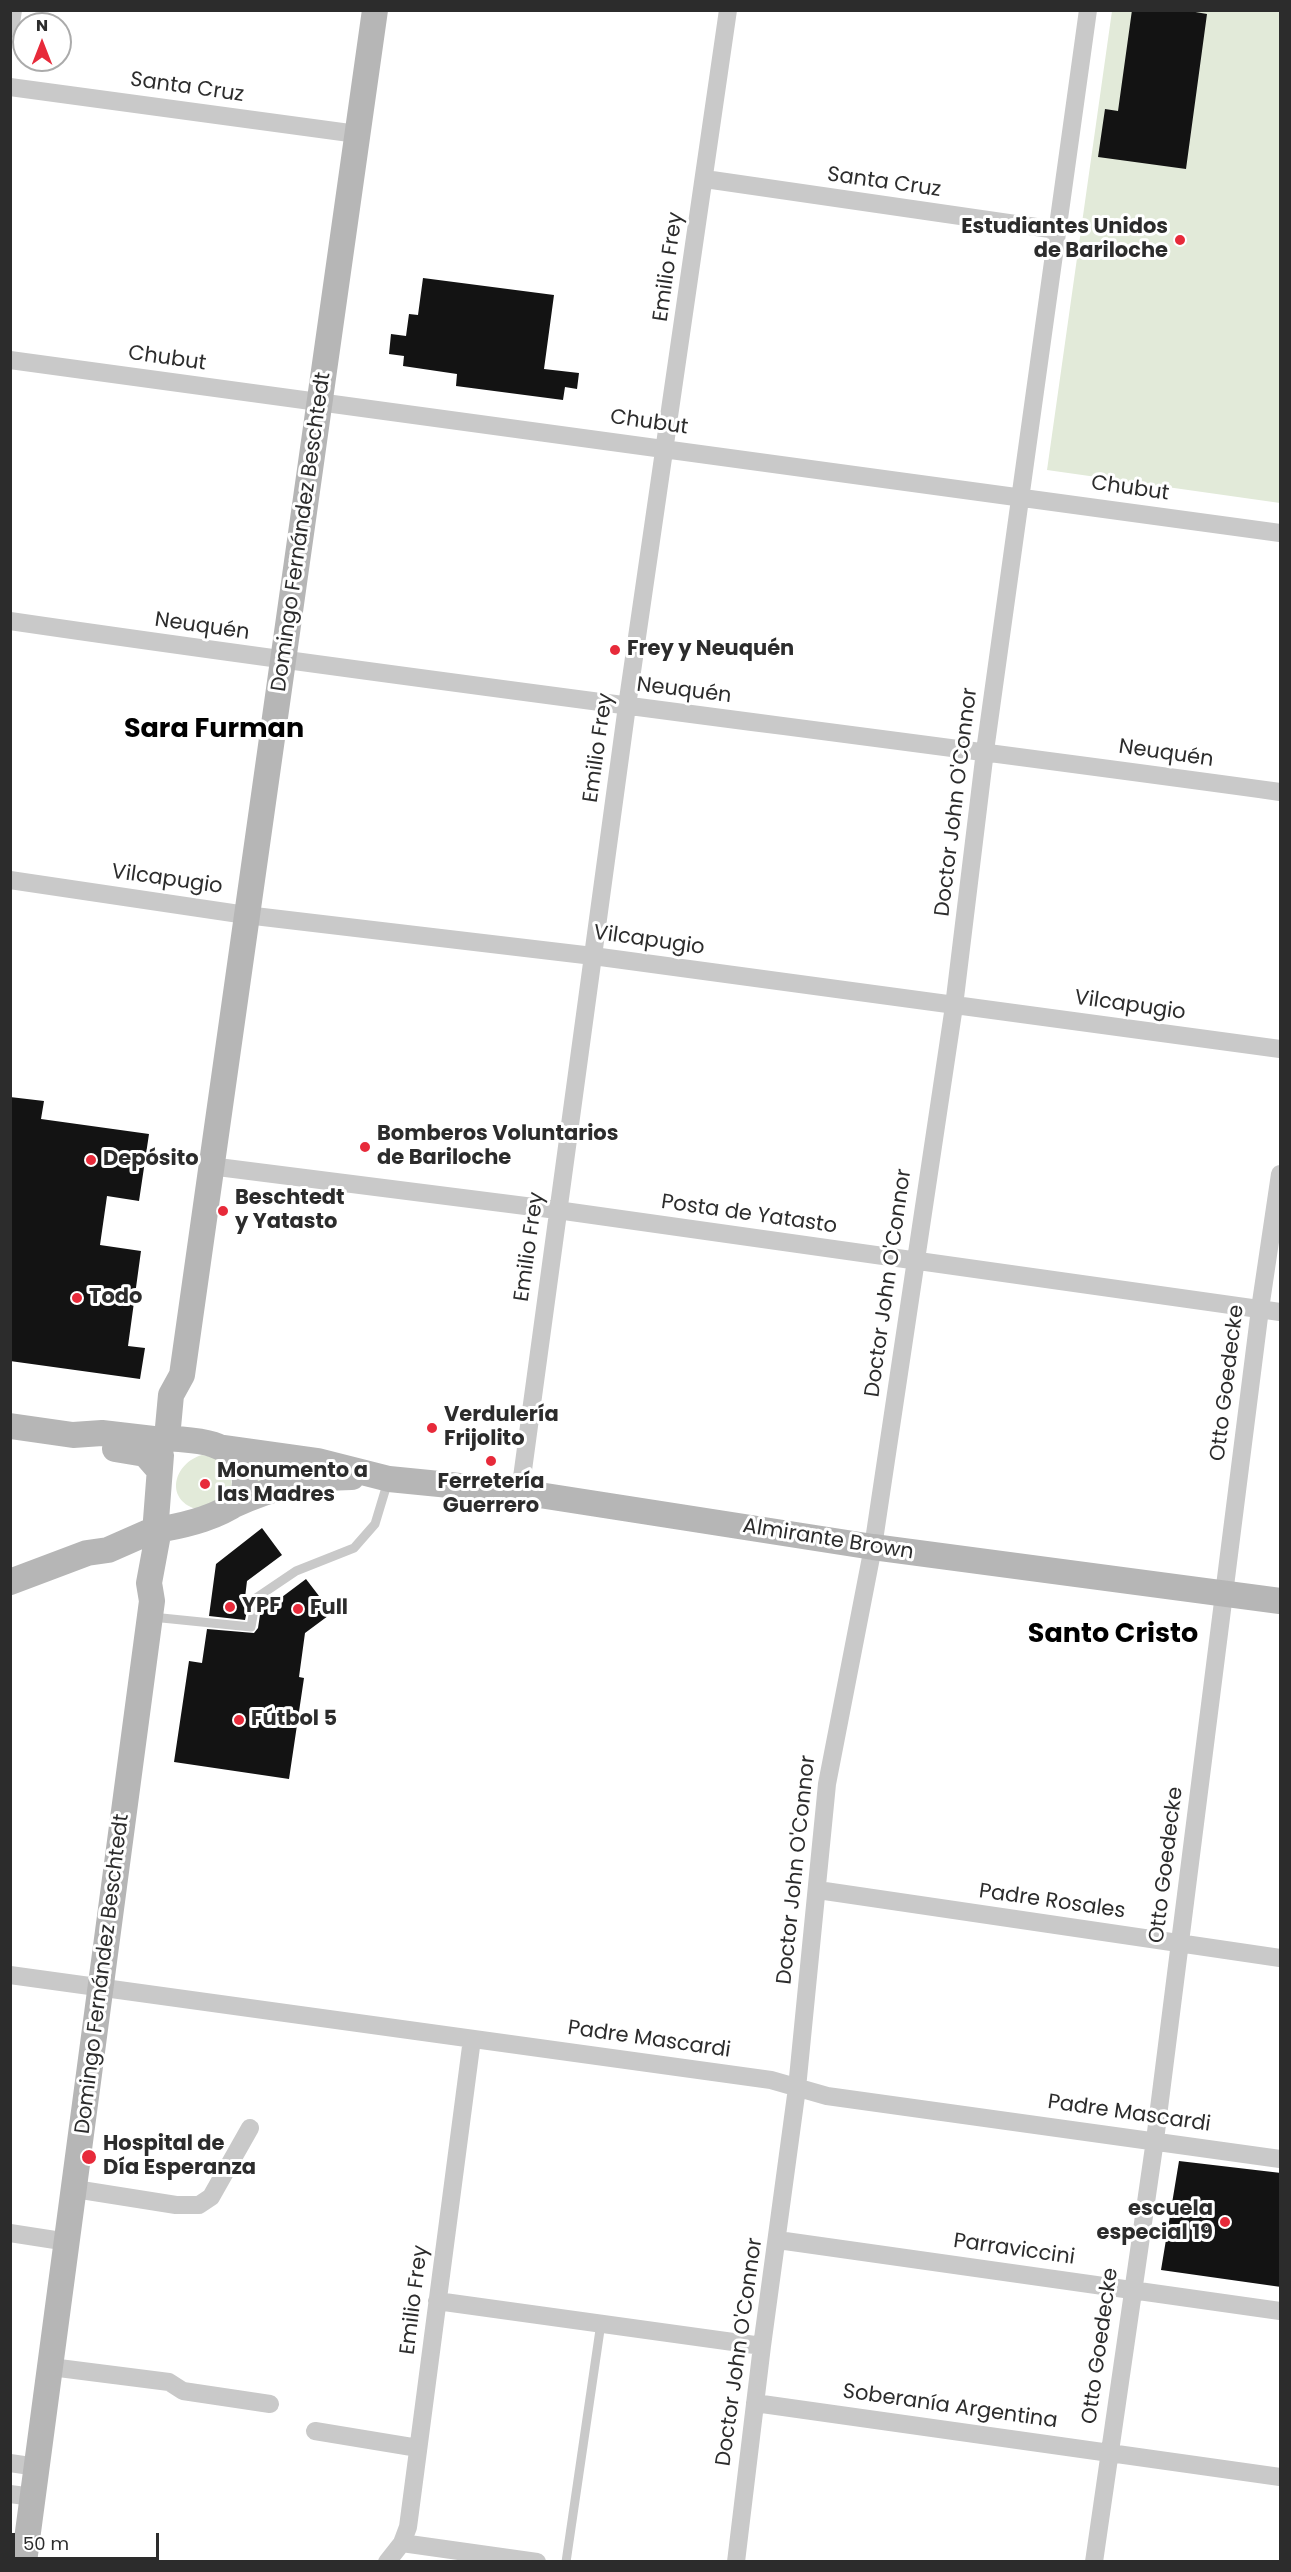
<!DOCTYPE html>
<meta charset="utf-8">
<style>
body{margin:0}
#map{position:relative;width:1291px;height:2572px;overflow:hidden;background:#fff;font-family:Poppins,sans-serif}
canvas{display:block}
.frame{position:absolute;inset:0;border:12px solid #2c2c2c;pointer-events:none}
.north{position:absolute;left:12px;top:12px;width:60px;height:60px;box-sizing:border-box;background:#fff;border:2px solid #ababab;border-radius:50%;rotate:0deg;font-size:16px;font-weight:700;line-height:24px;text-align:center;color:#2c2c2c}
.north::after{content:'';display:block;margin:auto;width:21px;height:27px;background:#e72a3a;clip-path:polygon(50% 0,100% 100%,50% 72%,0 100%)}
.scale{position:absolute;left:12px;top:2533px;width:147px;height:27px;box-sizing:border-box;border:3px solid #2c2c2c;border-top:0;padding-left:8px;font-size:18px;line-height:21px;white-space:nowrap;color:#2c2c2c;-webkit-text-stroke:4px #fff;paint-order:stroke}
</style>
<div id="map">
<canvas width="1291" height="2572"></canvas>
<div class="frame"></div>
<div class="north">N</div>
<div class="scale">50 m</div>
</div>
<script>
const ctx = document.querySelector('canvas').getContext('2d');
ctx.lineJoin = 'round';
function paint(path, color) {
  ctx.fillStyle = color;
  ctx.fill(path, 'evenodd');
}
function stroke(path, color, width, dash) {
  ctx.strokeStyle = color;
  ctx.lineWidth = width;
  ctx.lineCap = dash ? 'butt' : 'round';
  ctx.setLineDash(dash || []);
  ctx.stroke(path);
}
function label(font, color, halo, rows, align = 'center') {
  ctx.font = font + ' Poppins,sans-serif';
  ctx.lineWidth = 6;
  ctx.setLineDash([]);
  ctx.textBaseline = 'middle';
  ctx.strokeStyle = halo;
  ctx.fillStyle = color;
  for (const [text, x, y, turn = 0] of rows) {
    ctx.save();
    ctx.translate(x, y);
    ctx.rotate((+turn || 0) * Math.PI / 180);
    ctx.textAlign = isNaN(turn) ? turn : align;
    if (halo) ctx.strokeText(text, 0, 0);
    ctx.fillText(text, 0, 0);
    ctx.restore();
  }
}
const green = new Path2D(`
 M1112,11H1280V503L1047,470Z
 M202,1455C225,1457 236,1474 230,1495L196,1509C164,1499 174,1463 202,1455Z
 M252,1461L307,1470L256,1488Z`);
const building = new Path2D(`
 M1132,10H1184L1207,14L1186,169L1098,157L1105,109L1118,111Z
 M423,278L554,295L544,369L579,373L577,389L565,387L563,400L456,386L457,374L403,366L404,356L389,354L391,334L406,336L409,314L418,315Z
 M10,1097L44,1101L41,1119L149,1134L139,1201L107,1196L100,1245L141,1251L128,1346L145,1348L140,1379L10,1361Z
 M262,1528L282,1555L247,1581L244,1606H248L245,1620L209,1616L216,1564Z
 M306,1579L332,1613L305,1633L299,1677L304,1678L289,1779L174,1762L189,1661L202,1663L207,1629L254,1633L258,1628L261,1608L266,1609Z
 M1179,2161L1281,2173V2287L1161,2270Z`);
const lane = new Path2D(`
 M152,1617L251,1627L256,1598L296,1571L354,1548L375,1524L388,1481
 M566,2562L601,2323`);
const street = new Path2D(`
 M10,29L13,10
 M10,87L357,134
 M705,179L1057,230
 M10,360L1280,533
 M10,621C433,683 857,734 1280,792
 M10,880L246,915L593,956L1280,1049
 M210,1166L557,1210L1280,1312
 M520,1492L627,706L728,10
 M818,1890L1280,1958
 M10,1975L771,2080L827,2096L1280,2159
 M75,2189L176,2205H199L211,2197L250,2128
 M10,2233L68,2242
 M778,2240L1280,2311
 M437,2301L762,2346
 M51,2367L169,2382L183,2391L270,2404
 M755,2403L1280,2477
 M315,2431L418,2448
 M10,2463L37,2467
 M10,2494L33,2497
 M402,2543L537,2562
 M387,2562L402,2543L408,2527L472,2039
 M736,2562L762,2346L797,2088L827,1784L873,1547L954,1006L985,751L1088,10
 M1094,2562L1155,2140L1260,1309L1280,1174`);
const secondary = new Path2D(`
 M10,1426L73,1435L102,1433L162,1440L167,1438C193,1441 224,1439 240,1465C247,1476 246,1489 240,1501C217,1517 190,1524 163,1529L158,1528
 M167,1438L171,1395L182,1375L375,10
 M225,1448L318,1461L389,1479L520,1492L873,1547L1280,1601
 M115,1449L145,1454L159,1470
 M234,1505C271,1488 311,1477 352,1477
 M158,1528L156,1520L161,1455
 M10,1582L87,1553L108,1550L158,1528
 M24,2562L152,1601L149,1583L159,1529`);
const markers = [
 [1180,240,6,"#e72a3a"],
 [615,650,6,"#e72a3a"],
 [365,1147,6,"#e72a3a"],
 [91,1160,6,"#e72a3a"],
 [223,1211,6,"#e72a3a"],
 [77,1298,6,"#e72a3a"],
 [432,1428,6,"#e72a3a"],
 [491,1461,6,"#e72a3a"],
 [205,1484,6,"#e72a3a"],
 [230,1607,6,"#e72a3a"],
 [298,1609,6,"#e72a3a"],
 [239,1720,6,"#e72a3a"],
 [89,2157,8,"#e72a3a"],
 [1225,2222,6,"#e72a3a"]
];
const streetNames = [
 ["Santa Cruz",187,88,8],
 ["Santa Cruz",884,183,8],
 ["Emilio Frey",669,267,-82],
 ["Chubut",167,359,8],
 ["Chubut",649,423,8],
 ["Chubut",1130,489,8],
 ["Domingo Fernández Beschtedt",302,532,-82],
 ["Neuquén",202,627,8],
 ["Neuquén",684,691,7],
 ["Emilio Frey",599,748,-82],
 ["Neuquén",1166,754,8],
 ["Doctor John O'Connor",957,802,-83],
 ["Vilcapugio",167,880,8],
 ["Vilcapugio",649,941,8],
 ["Vilcapugio",1130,1006,8],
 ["Posta de Yatasto",749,1215,8],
 ["Emilio Frey",530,1247,-82],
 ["Doctor John O'Connor",889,1283,-82],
 ["Otto Goedecke",1228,1383,-83],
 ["Almirante Brown",828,1540,9],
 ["Otto Goedecke",1167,1865,-83],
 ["Doctor John O'Connor",797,1870,-84],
 ["Padre Rosales",1052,1902,8],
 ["Domingo Fernández Beschtedt",103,1974,-83],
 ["Padre Mascardi",649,2040,8],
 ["Padre Mascardi",1129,2114,8],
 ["Parraviccini",1014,2250,8],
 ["Emilio Frey",415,2300,-83],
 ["Otto Goedecke",1101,2346,-82],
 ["Doctor John O'Connor",740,2352,-82],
 ["Soberanía Argentina",950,2407,8]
];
const poiNames = [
 ["Estudiantes Unidos",1168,228,"right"],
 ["de Bariloche",1168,252,"right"],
 ["Frey y Neuquén",627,650],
 ["Bomberos Voluntarios",377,1135],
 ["de Bariloche",377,1159],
 ["Depósito",103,1160],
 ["Beschtedt",235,1199],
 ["y Yatasto",235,1223],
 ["Todo",89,1298],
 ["Verdulería",444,1416],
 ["Frijolito",444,1440],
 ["Monumento a",217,1472],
 ["las Madres",217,1496],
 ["Ferretería",491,1483,"center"],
 ["Guerrero",491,1507,"center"],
 ["YPF",242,1607],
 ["Full",310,1609],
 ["Fútbol 5",251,1720],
 ["Hospital de",103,2145],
 ["Día Esperanza",103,2169],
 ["escuela",1213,2210,"right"],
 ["especial 19",1213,2234,"right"]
];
const districtNames = [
 ["Sara Furman",214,730],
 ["Santo Cristo",1113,1635]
];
paint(green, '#e2ead9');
paint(building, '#131313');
stroke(lane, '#c9c9c9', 9);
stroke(street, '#c9c9c9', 18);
stroke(secondary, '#b6b6b6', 26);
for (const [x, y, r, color] of markers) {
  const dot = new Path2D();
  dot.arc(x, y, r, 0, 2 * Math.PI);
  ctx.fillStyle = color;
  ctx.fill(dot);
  stroke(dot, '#fff', 2);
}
label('21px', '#2c2c2c', '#fff', streetNames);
label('bold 21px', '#2c2c2c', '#fff', poiNames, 'left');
label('bold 27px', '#000', '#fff', districtNames);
</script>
